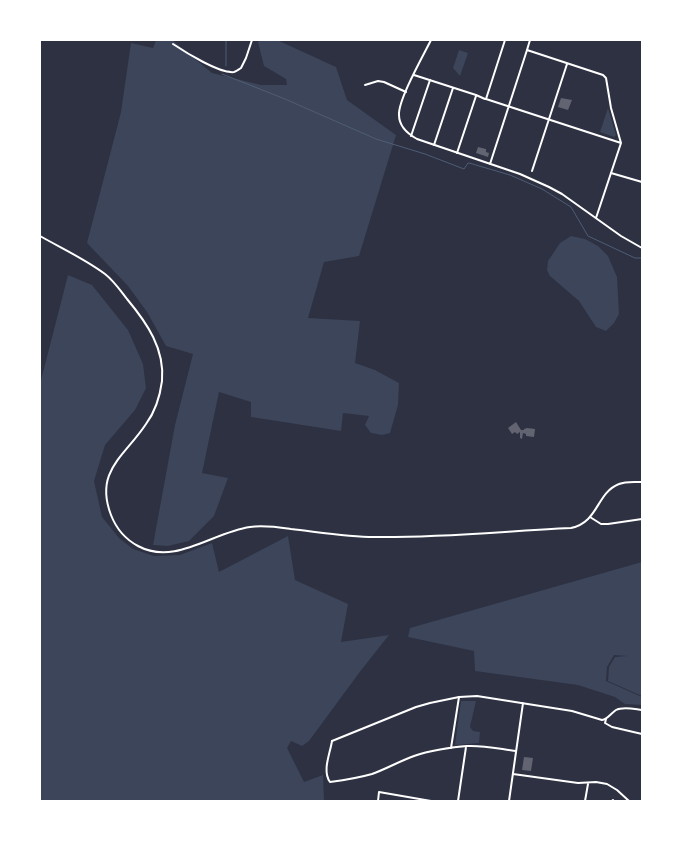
<!DOCTYPE html>
<style>
body{margin:0}
#map{position:relative;width:682px;height:841px;overflow:hidden;background:#2d3142;font-family:Raleway,sans-serif}
canvas{display:block}
.frame{position:absolute;inset:0;border:41px solid #fff;pointer-events:none}
</style>
<div id="map">
<canvas width="682" height="841"></canvas>
<div class="frame"></div>
</div>
<script>
const ctx = document.querySelector('canvas').getContext('2d');
ctx.lineJoin = 'round';
function paint(path, color) {
  ctx.fillStyle = color;
  ctx.fill(path, 'evenodd');
}
function stroke(path, color, width, dash) {
  ctx.strokeStyle = color;
  ctx.lineWidth = width;
  ctx.lineCap = dash ? 'butt' : 'round';
  ctx.setLineDash(dash || []);
  ctx.stroke(path);
}
const green = new Path2D(`
 M156,40H172L212,73L261,85H287L286,79L264,66L258,42L261,40H277L336,67L347,100L396,135L359,256L324,262L308,318L360,321L355,363L375,370L399,383L398,405L390,433L382,435L371,433L365,425L369,416L343,413L341,431L251,417V402L219,392L202,473L228,478L214,516L189,541L168,546L153,545L175,425L193,354L166,346L147,312L128,286L87,243L121,112L131,43L153,48Z
 M459,50L468,53L460,76L453,68Z
 M608,108L616,135L614,137L600,132Z
 M571,236L585,239L598,246L608,256L617,277L619,314L614,323L606,331L596,327L579,301L550,276L547,270L548,261L560,243Z
 M68,275L92,285L128,330L143,364L146,388L135,410L105,445L94,481L102,517L119,538L133,549L154,556L180,555L212,543L219,572L288,536L295,580L348,604L341,642L389,635L359,673L309,741L302,746L291,741L287,748L304,782L323,775L324,801H40V384Z
 M642,562V696L608,681L609,667L615,657L627,656L614,655L607,667L606,681L642,697V705L625,704L615,697L578,685L475,671L474,651L408,637L410,628Z
 M461,701H476L470,727L473,731L480,732L479,743L455,745Z`);
const stream = new Path2D(`
 M226,66V40
 M222,74L285,99L376,139L425,154L464,169L468,163H469L510,175L542,189L571,207L588,236L635,258H642`);
const building = new Path2D(`
 M561,98L572,100L568,110L558,107Z
 M478,147L486,149V152L489,153L488,157L476,153Z
 M516,422L521,430H524V429L527,428L535,429L534,437L526,436V434L523,433L522,439L520,438V432L517,434L515,432L512,434L508,428Z
 M524,757L533,758L531,771L522,770Z`);
const minor = new Path2D(`
 M173,44C185,52 220,74 234,72C237,71 238,70 241,68L246,58L252,40
 M527,50L530,40
 M365,85L378,81L384,82L406,92
 M411,136L430,80
 M434,145L453,88
 M457,153L476,96
 M532,171L567,64
 M611,173L642,182
 M590,517L601,524H608L642,519
 M606,719L605,723L612,727L642,734
 M332,741C330,754 322,771 330,782C345,780 358,778 372,774C386,769 400,761 414,756C428,751 452,747 467,746C483,745 500,749 516,751
 M451,748L459,697
 M378,801L379,792L431,801
 M458,801L466,747
 M585,801L588,784
 M612,801L613,800`);
const tertiary = new Path2D(`
 M431,40C423,56 398,100 399,115C399,127 408,134 417,139L520,174L549,187L562,194L621,236L642,248
 M505,40L486,99L621,143
 M414,75L476,95L485,99
 M490,164L527,50L603,75L606,78L611,108L621,143L596,218
 M40,236C61,248 85,259 105,274C114,281 120,290 127,299C147,323 165,349 162,381C160,396 155,412 146,424C125,456 94,471 111,515C116,528 125,539 138,546C175,566 213,532 250,527C264,525 277,527 291,529C318,532 348,537 374,537C440,538 505,531 571,528C599,522 596,493 619,484C626,481 634,482 642,482
 M332,741L416,707L430,703L459,697L477,696L572,711L602,720C608,719 610,714 616,710C623,706 634,709 642,710
 M513,774L578,783L596,782L607,784L617,790L629,801
 M509,801L523,703`);
paint(green, '#3c4559');
stroke(stream, '#4f5d75', 1);
paint(building, '#626471');
stroke(minor, '#fff', 2);
stroke(tertiary, '#fff', 2);
</script>
